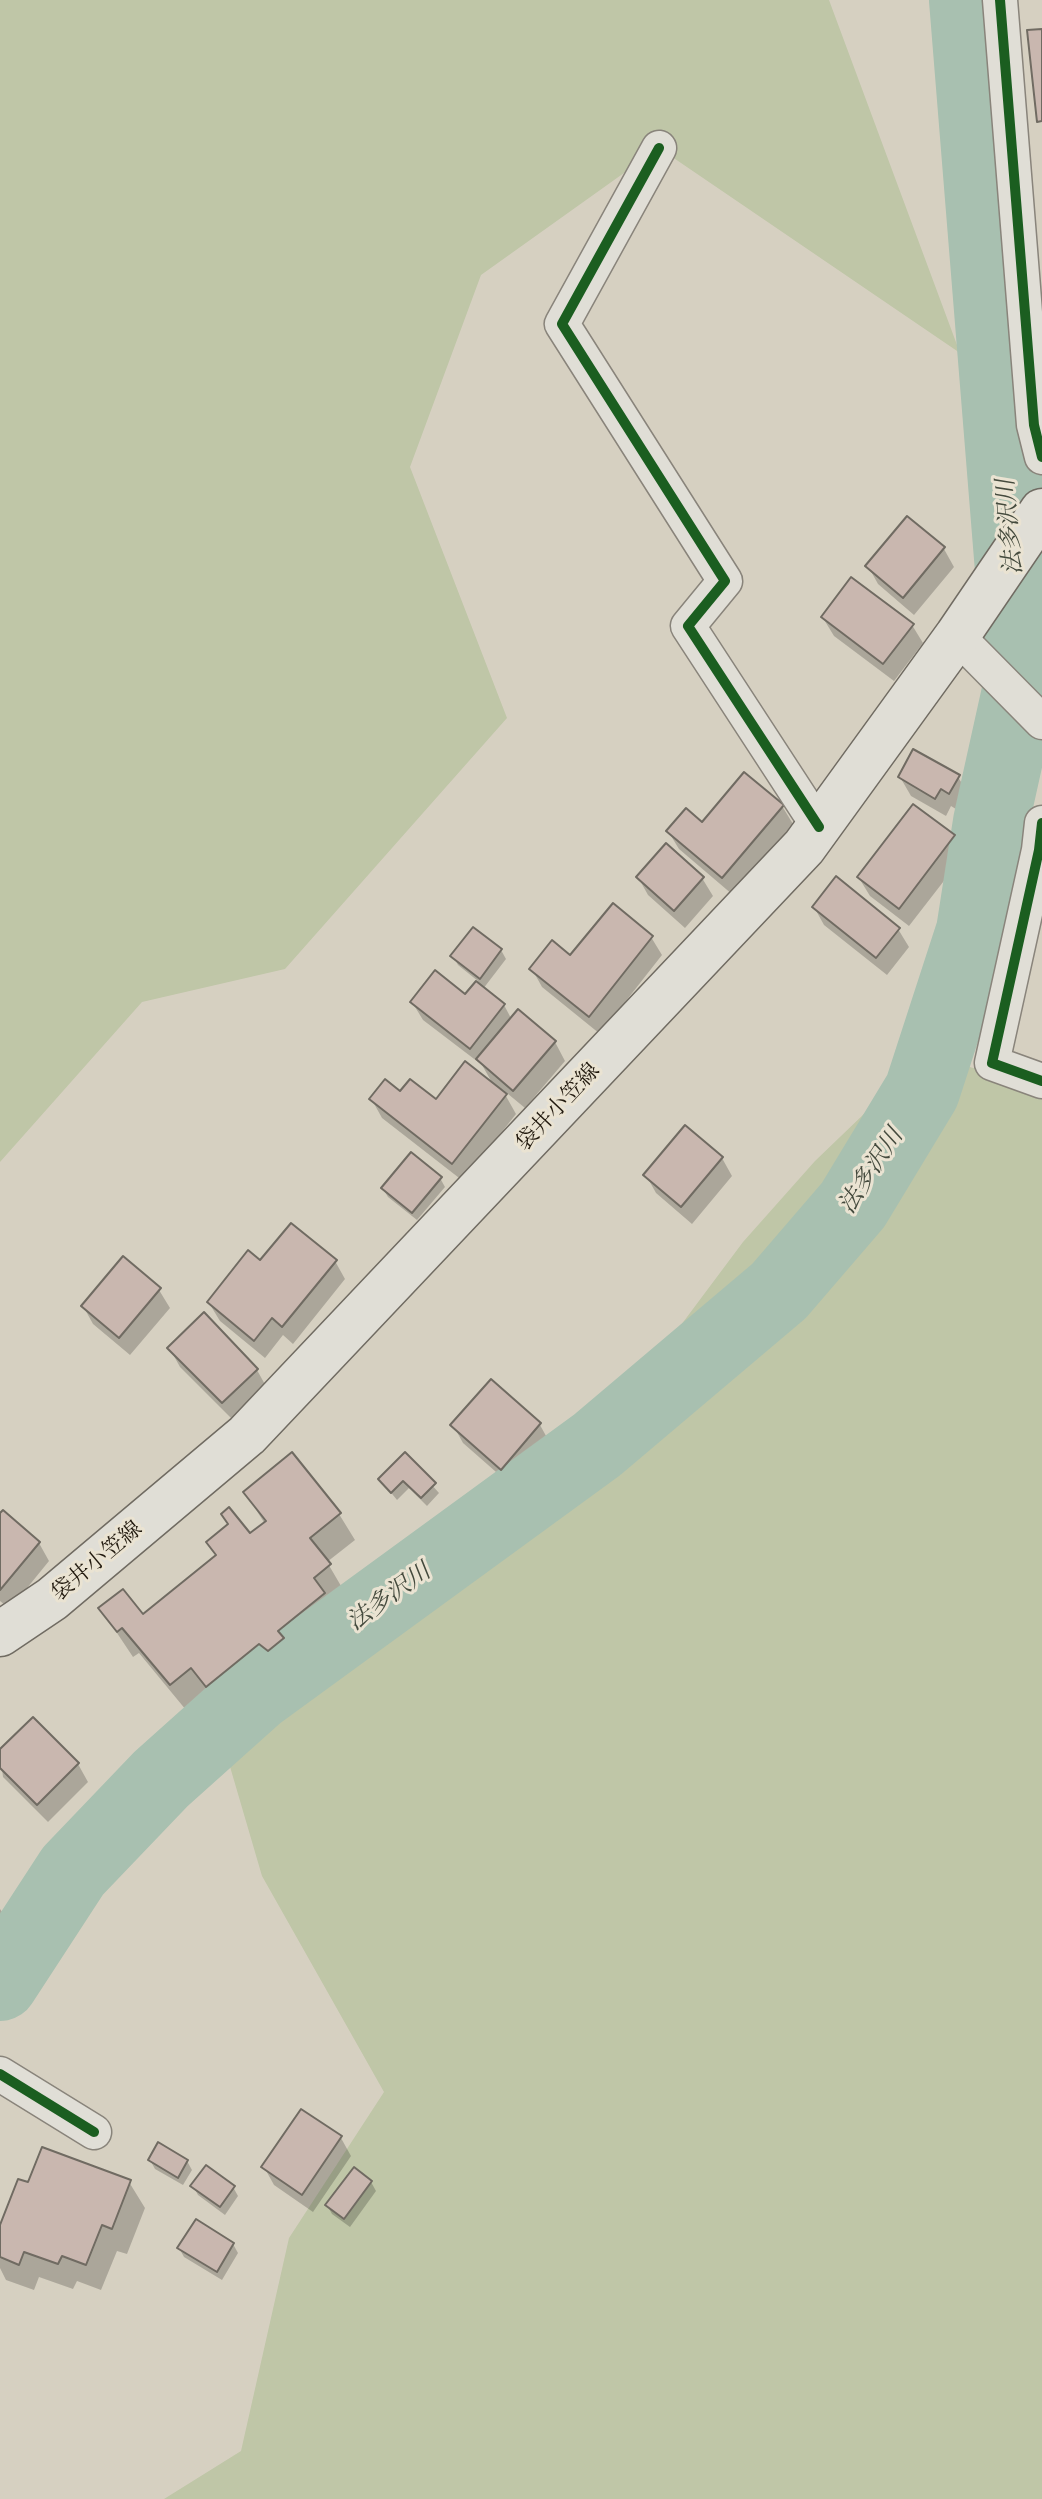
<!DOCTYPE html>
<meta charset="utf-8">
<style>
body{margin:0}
canvas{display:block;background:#d6d0c1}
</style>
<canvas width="1042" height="2499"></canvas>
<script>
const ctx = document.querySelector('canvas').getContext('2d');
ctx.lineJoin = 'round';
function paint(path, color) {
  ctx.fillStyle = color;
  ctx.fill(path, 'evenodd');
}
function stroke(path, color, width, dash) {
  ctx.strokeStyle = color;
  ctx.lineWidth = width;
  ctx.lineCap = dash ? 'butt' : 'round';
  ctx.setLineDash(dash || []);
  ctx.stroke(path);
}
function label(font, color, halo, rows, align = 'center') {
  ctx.font = font + ' "Libre Caslon Text","Noto Serif JP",serif';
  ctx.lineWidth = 6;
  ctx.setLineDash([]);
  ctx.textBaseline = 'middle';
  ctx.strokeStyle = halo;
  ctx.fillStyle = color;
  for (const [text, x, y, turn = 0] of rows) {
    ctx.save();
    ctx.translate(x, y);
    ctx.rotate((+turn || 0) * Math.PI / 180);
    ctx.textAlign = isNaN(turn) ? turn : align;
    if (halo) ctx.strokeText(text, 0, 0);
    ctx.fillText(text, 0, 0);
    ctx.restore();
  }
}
const green = new Path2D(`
 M0,0H829L960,353L659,148L481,275L410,467L507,718L285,969L142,1002L0,1162Z
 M918,1062L967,1066L1042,1091V2499H164L241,2451L289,2238L384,2092L262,1876L226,1753L596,1468L678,1329L743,1242L815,1161Z`);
const shadow = new Path2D(`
 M908,518L944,549L954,567L914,615L878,584L868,566Z
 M823,618L912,625L923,643L894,681L834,636Z
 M900,777H958L969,795L959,811L951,806L946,816L911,796Z
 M782,806L793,824L733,895L679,849L668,831Z
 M953,837L964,855L909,926L870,896L859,878Z
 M638,877L702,878L713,896L685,928L648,895Z
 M814,907L898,929L909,947L887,975L824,925Z
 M651,937L662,955L600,1034L542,987L532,969Z
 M501,950L506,959L483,989L504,1005L512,1020L555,1042L565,1061L525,1108L502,1089L516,1114L463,1181L382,1118L372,1100L436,1102L494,1086L482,1065L423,1020L412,1002L465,997L478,981L458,965L453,956Z
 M722,1158L732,1176L692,1224L656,1193L646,1175Z
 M440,1178L445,1187L417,1220L388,1197L383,1189Z
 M335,1261L345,1279L293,1344L283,1335L265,1358L220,1321L209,1303L260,1263Z
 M159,1290L170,1308L130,1355L93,1324L83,1306Z
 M170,1349L257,1370L267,1388L233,1420L180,1367Z
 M492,1382L540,1425L550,1443L512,1486L463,1443L453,1425Z
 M405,1455L439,1493L427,1506L409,1488L397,1500L380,1479Z
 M245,1492L339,1514L355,1540L327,1562L344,1591L329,1603L339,1620L293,1657L298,1666L284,1676L275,1670L222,1712L207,1693L186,1710L139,1653L133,1657L101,1609L142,1617L217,1557L209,1542L250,1536L265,1524Z
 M0,1516L39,1543L49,1561L10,1609L0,1601Z
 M0,1752L78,1764L88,1782L48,1822L3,1777Z
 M0,1909L15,1930L0,1952Z
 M341,2138L351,2156L313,2212L274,2185L264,2167Z
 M150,2160L187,2161L192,2170L183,2185L155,2169Z
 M129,2182L145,2208L127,2254L117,2251L101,2290L77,2281L73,2289L39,2277L34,2290L6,2280L0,2268V2230L29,2185Z
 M371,2182L376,2191L350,2227L332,2214L327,2205Z
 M193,2186L233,2187L238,2196L225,2215L198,2195Z
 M233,2244L238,2253L222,2280L184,2257L179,2248Z`);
const river = new Path2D(`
 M0,1983L73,1871L161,1779L257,1693L597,1445L779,1291L853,1205L922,1091L974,931L991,822L1022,682L967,0`);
const building = new Path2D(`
 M1042,29V121L1037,122L1027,30Z
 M907,516L945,547L903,598L865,566Z
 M851,577L914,624L883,664L821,617Z
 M913,749L960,775L949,794L941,789L935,799L898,777Z
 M744,772L784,805L722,878L666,831L686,808L702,822Z
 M913,804L955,835L899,909L857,877Z
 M666,843L704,877L674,911L636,877Z
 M836,876L900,928L876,958L812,907Z
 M613,903L653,936L589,1017L529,969L552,940L570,955Z
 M473,927L502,949L480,979L450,956Z
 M435,970L465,994L476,981L505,1004L470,1049L410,1002Z
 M518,1009L556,1041L513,1091L476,1059Z
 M465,1061L507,1094L452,1164L369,1099L385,1079L400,1091L410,1079L436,1099Z
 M685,1125L723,1157L681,1207L643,1175Z
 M411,1152L442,1177L412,1213L381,1188Z
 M291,1223L337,1260L282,1327L272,1318L254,1341L207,1302L248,1250L260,1260Z
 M123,1256L161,1288L119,1338L81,1306Z
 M204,1312L258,1369L222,1403L167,1348Z
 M491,1379L541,1423L501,1470L450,1425Z
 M292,1452L341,1513L310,1538L331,1564L314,1578L325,1593L278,1631L284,1638L268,1651L259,1644L206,1687L191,1668L170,1685L122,1628L117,1632L98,1608L123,1589L143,1614L216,1555L206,1542L228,1524L221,1514L229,1507L250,1533L266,1521L243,1492Z
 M405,1452L436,1483L421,1498L403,1481L391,1493L378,1479Z
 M3,1510L40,1542L0,1590V1513Z
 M33,1717L79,1763L37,1805L0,1768V1749Z
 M301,2109L342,2136L302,2195L261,2167Z
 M158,2142L188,2160L178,2178L148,2160Z
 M42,2147L131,2180L112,2229L102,2225L86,2265L62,2256L58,2264L24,2252L19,2265L0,2257V2225L18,2179L28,2182Z
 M206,2165L235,2186L220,2207L190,2186Z
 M354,2167L372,2181L344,2219L325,2205Z
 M196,2219L234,2243L217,2272L177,2248Z`);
const minor = new Path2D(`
 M1000,0L1034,425L1042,457
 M659,148L562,324L725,581L688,626L819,827
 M957,636L1042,722
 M1042,823L1039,850L992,1063L1042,1081
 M0,2074L94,2132`);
const secondary = new Path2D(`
 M0,1634L52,1599L247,1435L804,847L957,636L1042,511`);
const cycleway = new Path2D(`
 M1000,0L1034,425L1042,457
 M659,148L562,324L725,581L688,626L819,827
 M1042,823L1039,850L992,1063L1042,1081
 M0,2074L94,2132`);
const streetNames = [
 ["袋井小笠線",558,1107,-47],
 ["袋井小笠線",97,1561,-40]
];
const waterNames = [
 ["法多沢川",1010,527,-95],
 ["法多沢川",871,1171,-57],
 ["法多沢川",389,1597,-36]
];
paint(green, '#bfc6a7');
paint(shadow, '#0003');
stroke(river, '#a8c0b0', 76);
paint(building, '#c9b7af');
stroke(building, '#706b62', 2);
stroke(minor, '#89847b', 37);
stroke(secondary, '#706b62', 47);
stroke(minor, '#e0ded6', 34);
stroke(secondary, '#e0ded6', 44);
stroke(cycleway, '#1b5e20', 10);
label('22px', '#221a0f', '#eae3d2', streetNames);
label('italic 24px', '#444a3d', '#eae3d2', waterNames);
</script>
